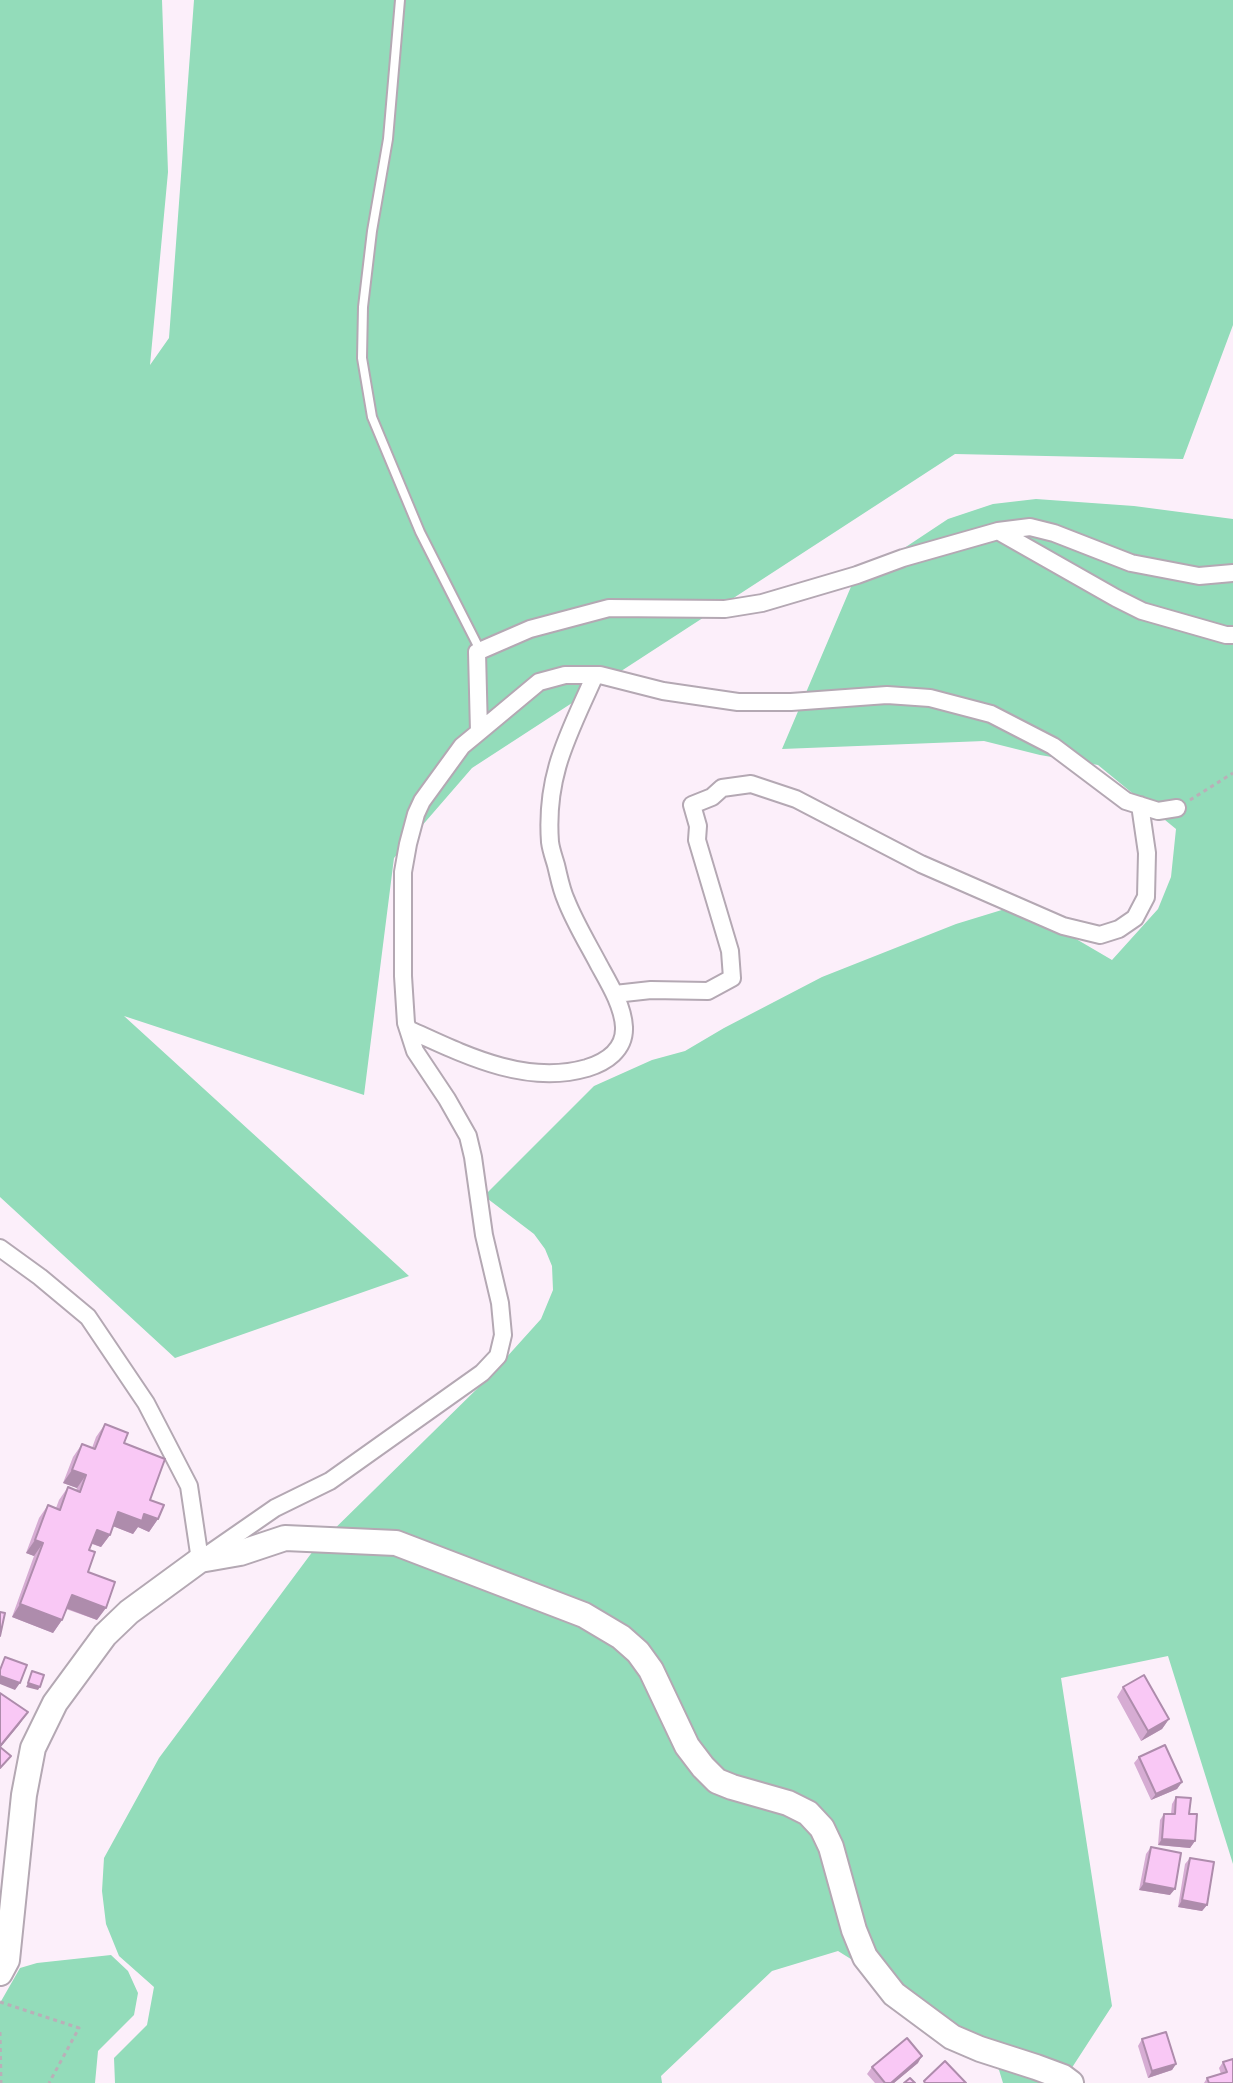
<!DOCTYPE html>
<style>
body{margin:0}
canvas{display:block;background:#fceffa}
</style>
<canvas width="1233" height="2083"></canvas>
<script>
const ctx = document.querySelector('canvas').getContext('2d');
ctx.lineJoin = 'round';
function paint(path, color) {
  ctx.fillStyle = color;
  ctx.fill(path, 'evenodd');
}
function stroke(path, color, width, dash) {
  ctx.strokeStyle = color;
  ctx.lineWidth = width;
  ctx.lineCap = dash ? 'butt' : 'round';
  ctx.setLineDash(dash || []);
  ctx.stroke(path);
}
const green = new Path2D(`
 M0,0H162L168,172L150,365L169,338L194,0H1233V325L1183,459L955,454L472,768L394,858L364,1095L124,1016L409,1276L175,1358L0,1197Z
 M1036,499L1134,506L1233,519V1864L1168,1656L1061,1678L1112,2006L1062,2083H1003L999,2070L983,2050L944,2017L838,1951L772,1971L661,2076L662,2083H115L114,2058L147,2025L154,1987L119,1956L106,1924L102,1891L104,1858L159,1758L316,1547L486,1380L541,1319L553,1290L552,1266L545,1249L534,1234L484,1196L594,1086L652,1060L685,1051L724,1028L822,977L956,924L1018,905L1112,960L1158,909L1171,877L1176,829L1098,765L1040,755L984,741L782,749L853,582L948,519L993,504Z
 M111,1955L128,1971L138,1993L134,2015L98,2051L95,2083H0V2003L20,1968L37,1963Z`);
const path = new Path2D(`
 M1190,800L1233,773
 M0,2002L79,2028L49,2083
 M0,2032L1,2083`);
const lane = new Path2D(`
 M400,0L388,139L372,231L363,307L362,358L372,417L420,532L480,650`);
const street = new Path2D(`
 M998,531L1116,598L1142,611L1226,635H1233
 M479,732L477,652L530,629L609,608L725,609L762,603L857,575L903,558L998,531L1030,527L1054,533L1131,563L1199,576L1233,573
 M615,994L651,990L708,991L732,978L730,951L697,840L698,826L692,805L712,797L722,788L751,784L796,799L921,864L1063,926L1100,935L1119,929L1135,918L1146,897L1147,853L1140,805
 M408,1029C463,1054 525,1086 587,1068C606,1062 625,1050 624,1027C623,1006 609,983 599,965C588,944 575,923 566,900C561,889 559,877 556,865C554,858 551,850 550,842C545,774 569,734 595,675
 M0,1248L40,1277L88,1317L146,1403L189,1486L200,1560L275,1508L330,1481L482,1373L498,1356L503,1335L500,1303L484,1235L473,1157L468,1136L447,1099L415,1051L406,1023L403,976V872L408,844L416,814L422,801L462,746L479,732L539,682L565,675H600L663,691L738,702H791L887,695L930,698L991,714L1053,746L1126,801L1158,811L1177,808`);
const secondary = new Path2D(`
 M0,1973L7,1960L24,1795L33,1748L55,1703L105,1635L129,1612L200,1560L240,1553L285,1538L396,1543L584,1615L621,1637L638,1652L651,1670L687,1746L703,1767L717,1781L732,1787L788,1803L808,1813L822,1828L831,1847L854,1930L865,1957L894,1994L952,2037L980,2049L1036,2067L1063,2077L1071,2083`);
const wall = new Path2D(`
 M105,1424L124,1443L158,1519L149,1532L138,1527L133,1534L113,1526L110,1535L101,1547L92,1544L89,1550L88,1572L97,1620L66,1609L62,1620L53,1633L12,1617L34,1556L26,1553L39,1518L48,1505L56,1508L59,1500L68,1487L76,1490L77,1488L63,1483L73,1457L82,1444L92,1448L96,1437Z
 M1123,1687L1169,1719L1162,1729L1141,1741L1117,1697Z
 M1139,1757L1182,1782L1177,1789L1151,1800L1134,1763Z
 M1176,1797L1189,1814L1195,1841L1190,1848L1158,1845L1160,1820L1164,1814H1171L1172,1804Z
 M1151,1847L1170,1895L1139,1890L1146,1854Z
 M1190,1858L1207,1905L1202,1911L1178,1907L1185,1864Z
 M1142,2039L1176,2064L1172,2070L1148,2078L1138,2046Z
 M1223,2062L1233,2083H1204L1207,2078L1221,2074L1219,2068Z
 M918,2063L894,2083H875L867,2074L872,2067Z`);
const shadedWall = new Path2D(`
 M72,1470L86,1475L77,1488L63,1483Z
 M118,1512L144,1514L158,1519L149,1532L138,1527L133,1534L110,1525Z
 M97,1530L110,1535L101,1547L88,1542Z
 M35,1540L43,1543L34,1556L26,1553Z
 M72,1595L106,1608L97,1620L63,1607Z
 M20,1604L62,1620L53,1633L12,1617Z
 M0,1676L20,1683L15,1690L0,1684Z
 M28,1683L40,1687L38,1690L26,1687Z
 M28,1712L19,1725L0,1748V1746Z
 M1169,1719L1162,1729L1141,1741L1148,1731Z
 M1182,1782L1177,1789L1151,1800L1156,1794Z
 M1162,1839L1195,1841L1190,1848L1158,1845Z
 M1144,1883L1175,1889L1170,1895L1139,1890Z
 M1182,1900L1207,1905L1202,1911L1178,1907Z
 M922,2056L918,2063L894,2083H891Z
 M1176,2064L1172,2070L1148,2078L1152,2071Z`);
const building = new Path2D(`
 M105,1424L128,1433L124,1443L165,1459L150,1500L164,1505L158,1519L144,1514L142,1521L118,1512L110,1535L97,1530L89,1550L95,1552L88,1572L115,1582L106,1608L72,1595L62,1620L20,1604L43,1543L35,1540L48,1505L60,1510L68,1487L80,1492L86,1475L72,1470L82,1444L95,1449Z
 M0,1612L5,1613L0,1636Z
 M5,1657L27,1665L20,1683L0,1676V1670Z
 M32,1671L44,1675L40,1687L28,1683Z
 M1144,1675L1169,1719L1148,1731L1123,1687Z
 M0,1693L28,1712L0,1746Z
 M1165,1745L1182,1782L1156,1794L1139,1757Z
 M0,1747L11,1756L0,1768Z
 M1176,1797L1191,1798L1189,1814H1197L1195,1841L1162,1839L1164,1814H1175Z
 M1151,1847L1181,1853L1175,1889L1144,1883Z
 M1190,1858L1214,1862L1207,1905L1182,1900Z
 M1166,2032L1176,2064L1152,2071L1142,2039Z
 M907,2038L922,2056L891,2083H885L872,2067Z
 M1233,2059V2083H1209L1207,2078L1227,2072L1223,2062Z
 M945,2061L966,2083H925L924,2081Z
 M910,2078L915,2083H904Z`);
paint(green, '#93dcba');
stroke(lane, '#b4a8b3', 12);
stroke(street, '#b4a8b3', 20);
stroke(secondary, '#b4a8b3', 28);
stroke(path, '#baafb8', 3, [4, 4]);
stroke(lane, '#fff', 8);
stroke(street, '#fff', 16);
stroke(secondary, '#fff', 24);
paint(wall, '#d6acd3');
paint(shadedWall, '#ae8cac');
paint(building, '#f9c8f5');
stroke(building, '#ae8cac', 2);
</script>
